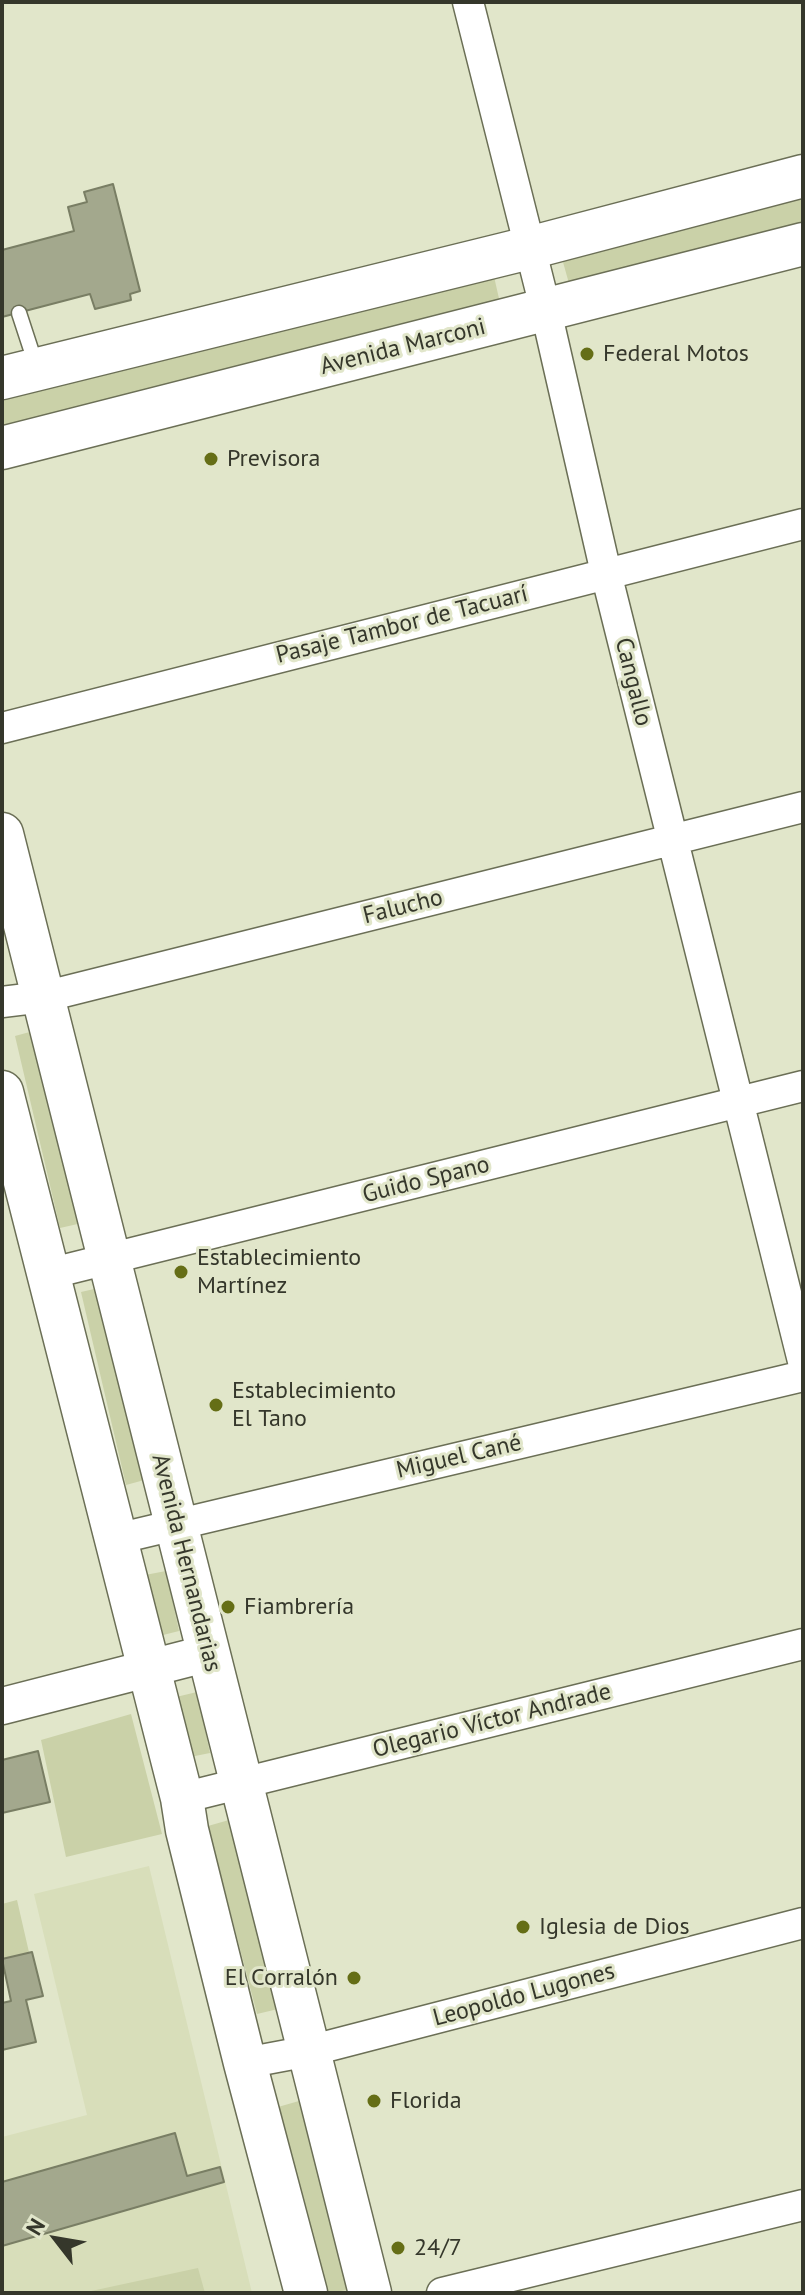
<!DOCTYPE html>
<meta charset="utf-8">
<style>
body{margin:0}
#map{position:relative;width:805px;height:2295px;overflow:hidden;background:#e1e6ca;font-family:"PT Sans",sans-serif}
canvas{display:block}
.frame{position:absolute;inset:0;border:4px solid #35372b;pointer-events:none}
.north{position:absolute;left:16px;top:2199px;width:80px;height:80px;-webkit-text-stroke:6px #e1e6ca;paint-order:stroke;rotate:301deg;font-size:22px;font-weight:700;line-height:32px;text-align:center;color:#35372b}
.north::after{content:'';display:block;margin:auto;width:28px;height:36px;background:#35372b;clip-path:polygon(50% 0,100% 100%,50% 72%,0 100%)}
</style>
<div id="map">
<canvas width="805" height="2295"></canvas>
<div class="frame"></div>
<div class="north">N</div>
</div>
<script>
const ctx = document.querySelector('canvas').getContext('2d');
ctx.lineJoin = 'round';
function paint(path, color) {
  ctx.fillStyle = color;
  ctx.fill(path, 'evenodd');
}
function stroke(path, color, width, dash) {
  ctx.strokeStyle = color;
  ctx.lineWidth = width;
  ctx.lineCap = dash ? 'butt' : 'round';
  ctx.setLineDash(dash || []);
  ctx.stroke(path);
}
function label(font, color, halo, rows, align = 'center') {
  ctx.font = font + ' "PT Sans",sans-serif';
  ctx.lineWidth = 6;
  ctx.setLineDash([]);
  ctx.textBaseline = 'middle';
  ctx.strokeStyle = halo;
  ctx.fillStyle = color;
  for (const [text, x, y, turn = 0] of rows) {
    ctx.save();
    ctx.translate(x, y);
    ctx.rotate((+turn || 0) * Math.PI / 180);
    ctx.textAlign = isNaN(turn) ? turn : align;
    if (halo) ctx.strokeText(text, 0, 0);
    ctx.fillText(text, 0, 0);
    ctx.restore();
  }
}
const built = new Path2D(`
 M149,1866L252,2293H2V2137L87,2115L34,1894Z`);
const green = new Path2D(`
 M803,191V226L570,287L561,255Z
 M493,272L500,303L2,432V399Z
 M37,1030L82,1223L60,1228L15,1036Z
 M103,1287L148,1479L126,1485L81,1292Z
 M166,1571L179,1631L159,1636L145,1575Z
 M197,1692L210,1753L190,1757L176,1697Z
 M131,1714L162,1834L66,1857L41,1740Z
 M229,1820L278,2009L257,2014L208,1826Z
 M17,1900L31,1961L2,1968V1904Z
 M299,2101L348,2290L326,2293L278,2107Z
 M198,2268L205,2293H82Z`);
const building = new Path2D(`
 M113,184L140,291L130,294L131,300L95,309L90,294L2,317V250L74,231L68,207L87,202L84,192Z
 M38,1751L50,1802L2,1813V1760Z
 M32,1952L43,1996L26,2000L36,2042L2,2050V2003L11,2001L2,1959Z
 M175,2133L187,2176L220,2167L224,2182L2,2246V2182Z`);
const service = new Path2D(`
 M19,313L37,368`);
const minor = new Path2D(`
 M468,2L546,311L606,573L803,1361
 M2,728L803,524
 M2,1002L43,997L803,807
 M48,1274L803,1086
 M116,1539L803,1376
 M182,1798L803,1644
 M245,2063L309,2051L803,1923
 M442,2293L803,2205`);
const tertiary = new Path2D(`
 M2,1706L209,1653`);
const secondary = new Path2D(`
 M2,378L529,248L803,176
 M2,448L803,244
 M2,834L370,2293
 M2,1092L182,1798L187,1830L245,2063L306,2293`);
const markers = [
 [587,354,8,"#656e16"],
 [211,459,8,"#656e16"],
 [181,1272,8,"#656e16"],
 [216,1405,8,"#656e16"],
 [228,1607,8,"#656e16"],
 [523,1927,8,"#656e16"],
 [354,1978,8,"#656e16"],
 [374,2101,8,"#656e16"],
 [398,2248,8,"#656e16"]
];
const streetNames = [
 ["Avenida Marconi",403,347,-14],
 ["Pasaje Tambor de Tacuarí",402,625,-14],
 ["Cangallo",633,682,76],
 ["Falucho",403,907,-14],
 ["Guido Spano",426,1180,-14],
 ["Miguel Cané",459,1457,-13],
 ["Avenida Hernandarias",186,1563,76],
 ["Olegario Víctor Andrade",492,1721,-14],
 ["Leopoldo Lugones",524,1995,-15]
];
const poiNames = [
 ["Federal Motos",603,354],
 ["Previsora",227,459],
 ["Establecimiento",197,1258],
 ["Martínez",197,1286],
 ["Establecimiento",232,1391],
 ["El Tano",232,1419],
 ["Fiambrería",244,1607],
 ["Iglesia de Dios",539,1927],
 ["El Corralón",338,1978,"right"],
 ["Florida",390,2101],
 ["24/7",414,2248]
];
paint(built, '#d8deba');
paint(green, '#cad1a8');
paint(building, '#a3a88d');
stroke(building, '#797e64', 2);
stroke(service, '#6b6f56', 17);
stroke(minor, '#6b6f56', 33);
stroke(tertiary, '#6b6f56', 39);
stroke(secondary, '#6b6f56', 45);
stroke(service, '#fff', 14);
stroke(minor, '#fff', 30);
stroke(tertiary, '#fff', 36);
stroke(secondary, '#fff', 42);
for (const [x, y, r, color] of markers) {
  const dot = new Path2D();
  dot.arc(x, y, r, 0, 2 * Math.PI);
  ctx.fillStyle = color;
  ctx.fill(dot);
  stroke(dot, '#e1e6ca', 3);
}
label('24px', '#35372b', '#e1e6ca', streetNames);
label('24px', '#35372b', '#e1e6ca', poiNames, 'left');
</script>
